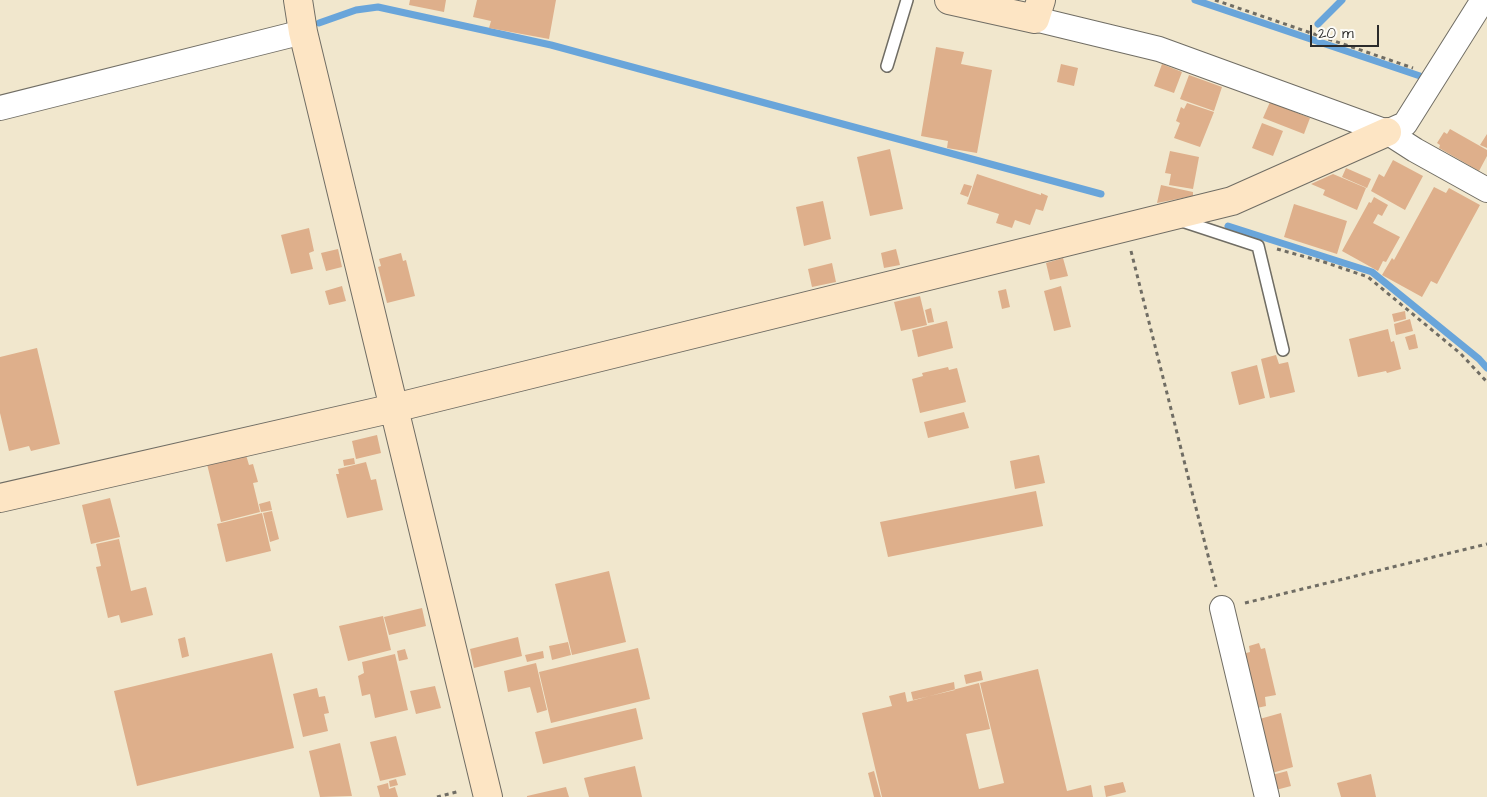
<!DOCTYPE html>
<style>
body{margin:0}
#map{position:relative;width:1487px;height:797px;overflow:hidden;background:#f1e7cd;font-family:"Architects Daughter",sans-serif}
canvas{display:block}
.scale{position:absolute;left:1310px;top:25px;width:69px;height:22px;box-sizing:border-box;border:2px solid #2b2b2b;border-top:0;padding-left:6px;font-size:15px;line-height:18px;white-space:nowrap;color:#2b2b2b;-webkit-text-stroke:4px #fdfcf7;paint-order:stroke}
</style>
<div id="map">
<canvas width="1487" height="797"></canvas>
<div class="scale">20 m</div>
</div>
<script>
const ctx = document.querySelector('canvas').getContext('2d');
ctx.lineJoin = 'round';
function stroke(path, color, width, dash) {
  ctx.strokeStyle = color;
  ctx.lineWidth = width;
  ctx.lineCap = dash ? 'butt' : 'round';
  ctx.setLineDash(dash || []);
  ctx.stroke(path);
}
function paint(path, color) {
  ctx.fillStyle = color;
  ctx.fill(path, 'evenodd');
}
const stream = new Path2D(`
 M1195,0L1420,76
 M319,23L356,10L378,7L551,45L1101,194
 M1318,24L1342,0
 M1228,226L1372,272L1479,359L1487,368`);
const building = new Path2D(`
 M410,0H446L444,12L409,5Z
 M477,0H556L549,39L489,28L491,21L473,17Z
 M936,47L964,52L961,64L992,70L977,153L947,148L948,141L921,136Z
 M1061,64L1078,68L1074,86L1057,82Z
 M1162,64L1182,72L1174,93L1154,86Z
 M1189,75L1222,87L1214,111L1180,99Z
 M1270,102L1310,118L1304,134L1263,118Z
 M1187,103L1214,112L1200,147L1174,138L1180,123L1176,121L1181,107L1184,109Z
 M1262,123L1283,131L1273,156L1252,148Z
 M1450,129L1487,150V156L1479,171L1439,148L1440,145L1437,143L1444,132L1447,134Z
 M1487,134V148L1480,145Z
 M890,149L903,209L870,216L857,157Z
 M1170,151L1199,157L1193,189L1169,185L1171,174L1165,173Z
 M1393,160L1423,176L1405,210L1371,191L1379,174L1384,177Z
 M1346,168L1371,179L1367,188L1342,177Z
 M977,174L1041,195V193L1048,196L1043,211L1036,209L1030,225L1015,220L1012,228L996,223L999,214L967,204Z
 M1333,174L1366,188L1357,210L1323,195L1325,190L1311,184Z
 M964,184L972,186L968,197L960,194Z
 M1161,185L1193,192V196L1157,203Z
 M1434,187L1446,193L1449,188L1480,205L1437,284L1431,281L1422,297L1382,275L1392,258L1394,260Z
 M1374,197L1388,205L1382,216L1378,214L1373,223L1400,237L1386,262L1383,261L1378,271L1342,251L1369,202L1371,203Z
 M823,201L831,239L804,246L796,207Z
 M1294,204L1347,221L1337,254L1284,237Z
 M309,228L314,251L309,253L313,269L291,274L281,235Z
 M338,249L342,267L326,271L321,253Z
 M896,249L900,265L884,268L881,253Z
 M401,253L403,261L406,260L415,296L387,303L378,267L381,266L379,259Z
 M1063,258L1068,276L1050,280L1046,263Z
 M832,263L836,282L812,287L808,269Z
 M342,286L346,301L329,305L325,291Z
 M1061,286L1071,327L1054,331L1044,291Z
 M1006,289L1010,307L1002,309L998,291Z
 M920,296L927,325L901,331L894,302Z
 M931,308L934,322L928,323L925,310Z
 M1405,311L1406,319L1394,322L1392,314Z
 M1410,319L1413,331L1396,335L1394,324Z
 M947,321L953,348L918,357L912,330Z
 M1388,329L1391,342L1394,341L1401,369L1387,373L1386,371L1358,377L1349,339Z
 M1415,334L1418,348L1409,350L1405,337Z
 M37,348L60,444L31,451L29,446L9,451L0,413V357Z
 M1276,355L1279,364L1288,362L1295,392L1270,398L1261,359Z
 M1257,365L1265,398L1239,405L1231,372Z
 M948,367L949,370L957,368L966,402L920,413L912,379L923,376L922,373Z
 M964,412L969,428L928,438L924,422Z
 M377,435L381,453L356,459L352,441Z
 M246,455L249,465L253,464L258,482L253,483L260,512L221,522L207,464Z
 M1039,455L1045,483L1015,489L1010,461Z
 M354,458L355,464L344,466L343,460Z
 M366,462L371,480L376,479L383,510L347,518L336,474H339L338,469Z
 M1036,491L1043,526L888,557L880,522Z
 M110,498L120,537L91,544L82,505Z
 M270,501L272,510L261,512L259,504Z
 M272,511L279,539L270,542L263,513Z
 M262,513L271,551L226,562L217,524Z
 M119,539L131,591L146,587L153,615L121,623L119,615L108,618L96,567L101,566L96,544Z
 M609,571L626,642L572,655L555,584Z
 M422,608L426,626L389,635L384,617Z
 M383,616L391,650L348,661L339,626Z
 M185,637L189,656L182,658L178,639Z
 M518,637L522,656L474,668L470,649Z
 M568,642L571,655L552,660L549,646Z
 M1259,643L1261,649L1265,648L1276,695L1265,697L1266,706L1257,708L1238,655L1250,652L1249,646Z
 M638,648L650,699L551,723L539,672Z
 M405,649L408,659L399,661L397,651Z
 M543,651L544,658L527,662L525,655Z
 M272,653L294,748L137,786L114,691Z
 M395,654L408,710L375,718L370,694L362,696L358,676L364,673L362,662Z
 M536,663L547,710L537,713L530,687L508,692L504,671Z
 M1038,669L1067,791L1091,785L1093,797H882L862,713L892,706L889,696L905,692L907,702L979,683L990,729L966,734L979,789L1004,783L980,683Z
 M981,671L983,680L966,684L964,675Z
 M954,682L955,690L913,700L911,692Z
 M435,686L441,708L416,714L410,691Z
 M317,688L319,697L325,696L329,713L324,714L328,731L303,737L293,694Z
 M636,708L643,739L543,764L535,732Z
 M1281,713L1293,767L1272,773L1256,720Z
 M396,736L406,775L380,781L370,742Z
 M340,743L352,796L320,797L309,751Z
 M635,766L642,797H589L584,778Z
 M874,771L881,797H874L868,773Z
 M1287,771L1291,786L1272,791L1268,776Z
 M1371,774L1376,797H1341L1337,783Z
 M396,779L398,785L390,787L389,781Z
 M1123,782L1126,792L1106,797L1104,786Z
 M388,783L389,789L395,787L398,797H380L377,786Z
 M566,787L569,797H527V796Z`);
const path = new Path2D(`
 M1215,0L1413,68
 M1277,249L1324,262L1368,277L1461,354L1487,382
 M1131,251L1216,587
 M1245,603L1487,544
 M437,797L460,791`);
const lane = new Path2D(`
 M887,66L907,0
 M1179,220L1258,246L1283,350`);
const street = new Path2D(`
 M1035,19L1159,49L1387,132L1415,150L1487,190
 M0,108L303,32
 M1387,132L1405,124L1483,0
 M1222,608L1267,797`);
const secondary = new Path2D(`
 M298,0L303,32L488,797
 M949,0L1035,19L1041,0
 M0,498L394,408L1232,201L1387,132`);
stroke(stream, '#69a5da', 7);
paint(building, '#deaf8b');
stroke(lane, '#706d64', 14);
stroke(street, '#706d64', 26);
stroke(secondary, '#706d64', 30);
stroke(path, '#706d64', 3, [4, 4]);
stroke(lane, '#fff', 11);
stroke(street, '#fff', 24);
stroke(secondary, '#fde5c4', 28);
</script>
